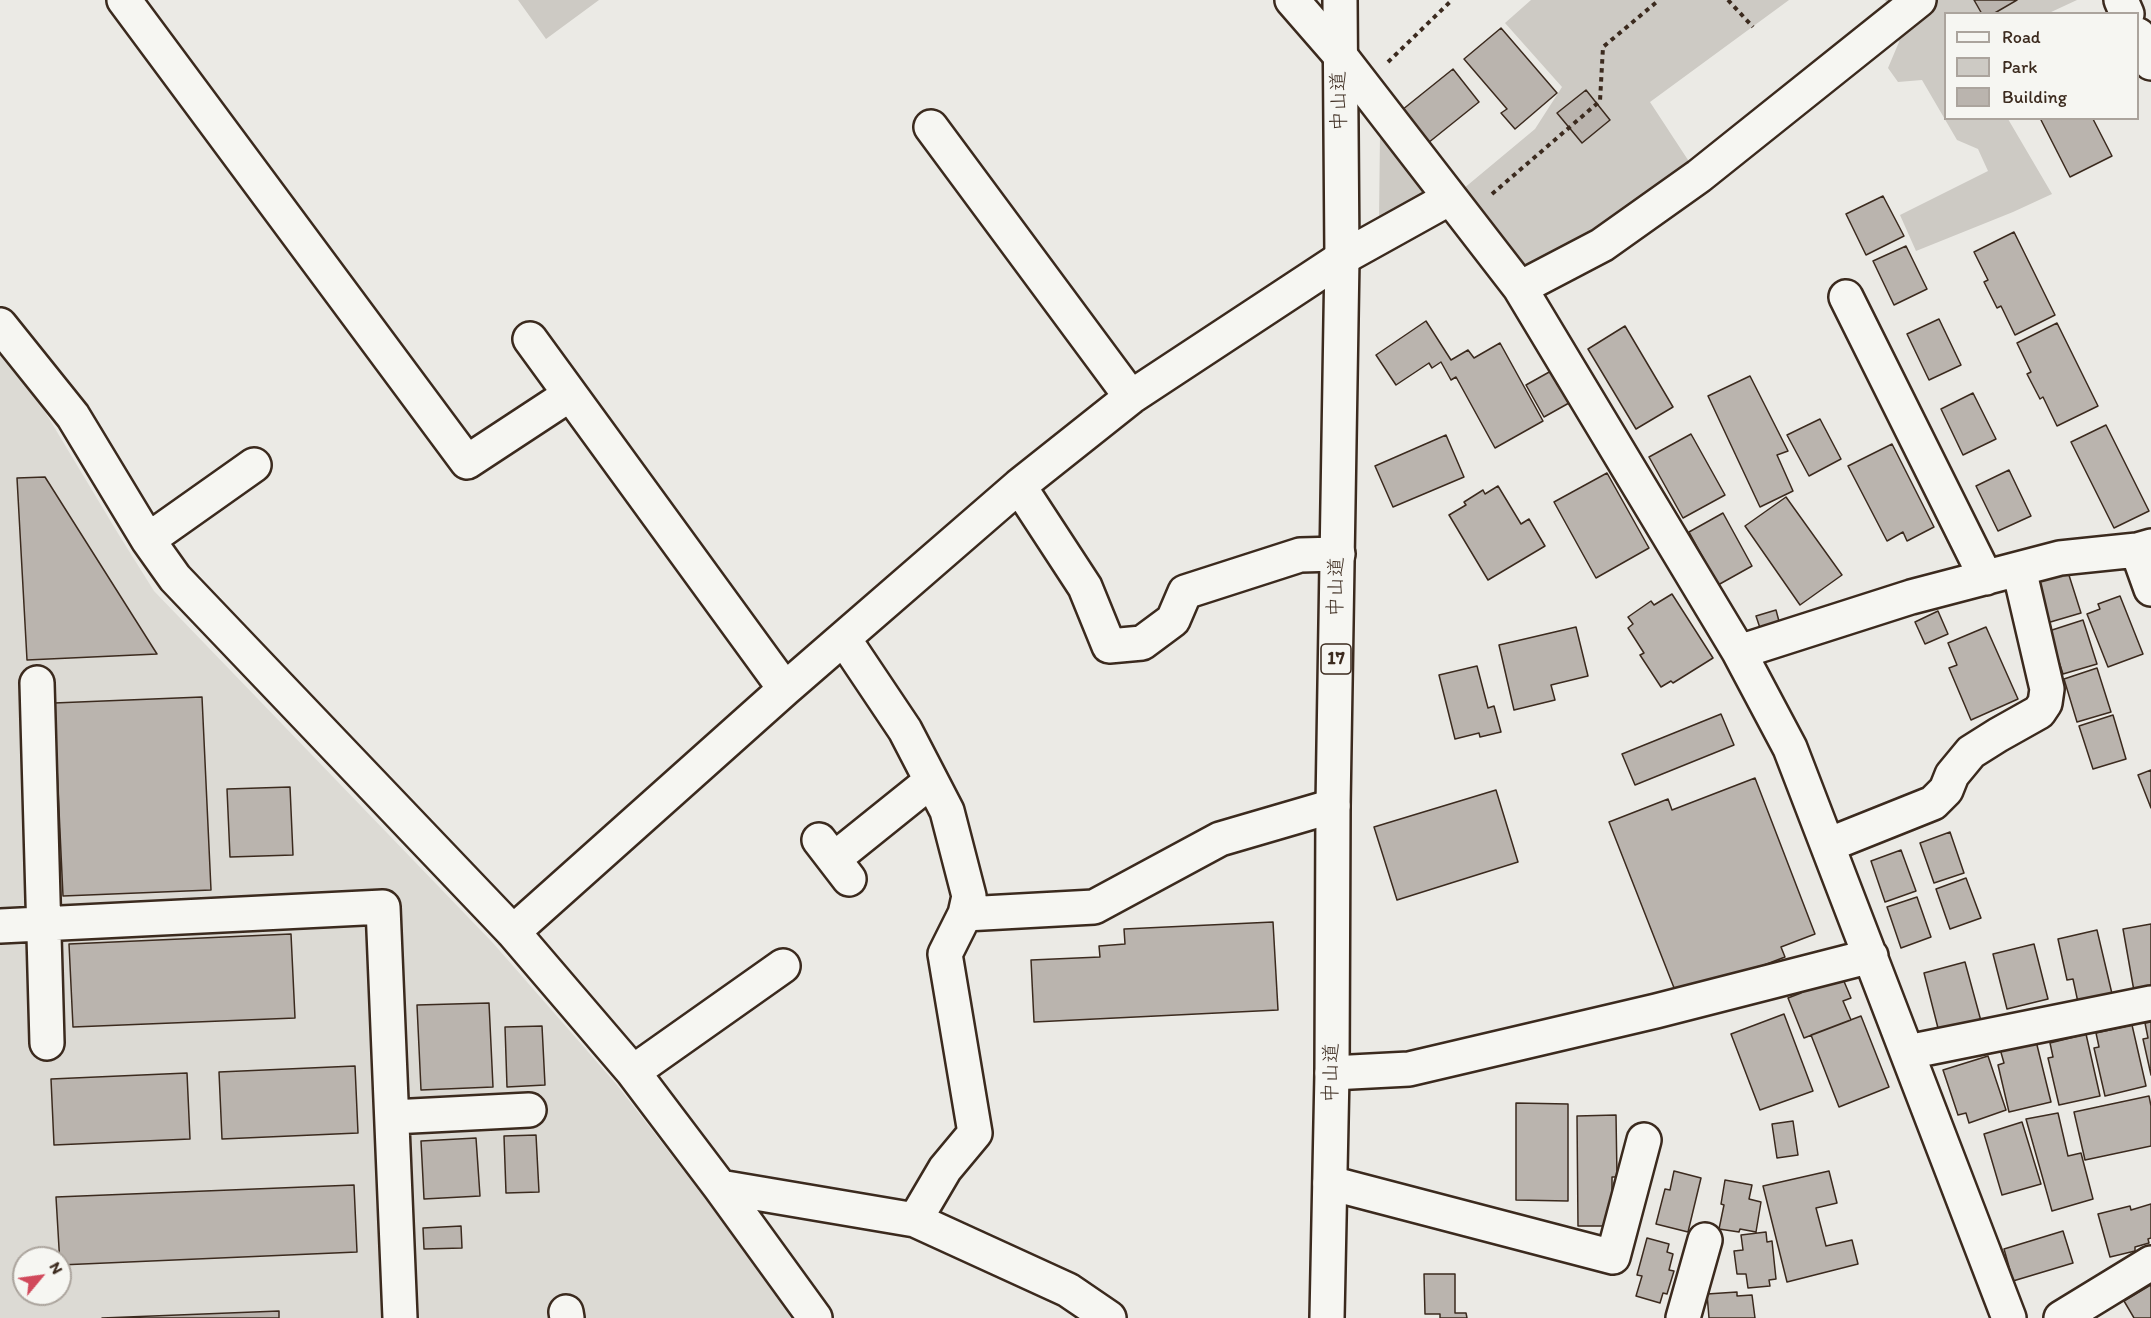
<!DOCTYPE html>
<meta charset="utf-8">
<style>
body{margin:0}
#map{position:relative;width:2151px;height:1318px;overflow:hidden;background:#ebeae5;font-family:Itim,sans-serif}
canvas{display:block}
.legend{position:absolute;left:1944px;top:12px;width:195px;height:108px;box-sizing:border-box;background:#f6f6f2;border:2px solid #aba49d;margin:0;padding:8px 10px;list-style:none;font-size:18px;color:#3b2a1e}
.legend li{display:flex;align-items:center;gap:12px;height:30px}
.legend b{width:30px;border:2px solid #aba49d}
.north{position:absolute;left:12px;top:1246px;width:60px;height:60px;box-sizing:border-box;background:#f6f6f2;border:2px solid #aba49d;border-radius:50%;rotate:61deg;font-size:16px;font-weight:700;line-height:24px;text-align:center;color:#3b2a1e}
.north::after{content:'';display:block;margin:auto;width:21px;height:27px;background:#d1495b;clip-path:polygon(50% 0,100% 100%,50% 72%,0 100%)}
</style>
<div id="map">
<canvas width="2151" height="1318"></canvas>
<ul class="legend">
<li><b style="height:8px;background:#f6f6f2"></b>Road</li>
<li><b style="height:16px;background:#cdcac4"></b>Park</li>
<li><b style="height:16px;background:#bab4ae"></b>Building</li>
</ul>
<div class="north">N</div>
</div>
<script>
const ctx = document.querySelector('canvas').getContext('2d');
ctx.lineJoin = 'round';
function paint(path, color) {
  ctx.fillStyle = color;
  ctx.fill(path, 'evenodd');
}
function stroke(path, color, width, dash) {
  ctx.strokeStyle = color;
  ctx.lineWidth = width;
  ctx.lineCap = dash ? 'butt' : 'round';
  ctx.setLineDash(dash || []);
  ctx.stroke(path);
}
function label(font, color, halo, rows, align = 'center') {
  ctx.font = font + ' Itim,"Klee One",sans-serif';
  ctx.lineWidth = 6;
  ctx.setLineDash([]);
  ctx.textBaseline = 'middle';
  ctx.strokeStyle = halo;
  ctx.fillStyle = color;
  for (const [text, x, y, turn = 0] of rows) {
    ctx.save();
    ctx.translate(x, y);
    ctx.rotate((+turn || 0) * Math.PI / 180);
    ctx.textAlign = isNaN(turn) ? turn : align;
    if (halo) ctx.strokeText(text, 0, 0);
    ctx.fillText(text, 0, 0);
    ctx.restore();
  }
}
const built = new Path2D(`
 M0,337L119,535L154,591L493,943L617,1085L728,1228L793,1318H0ZM24,1258H60V1294H24Z`);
const green = new Path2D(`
 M518,0H599L546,39Z
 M1531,0H1789L1650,102L1688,160L1684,175L1573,251L1524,267L1463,189L1535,129L1562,87L1505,23Z
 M1885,0H2077L2049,13L1946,14V118L2008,119L2052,194L2013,212L1916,251L1900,215L1988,171L1978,149L1957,140L1922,80L1898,82L1888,68L1899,42L1892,10Z
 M1380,135L1426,192L1379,220Z`);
const building = new Path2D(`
 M1974,0H2017L1993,14H1982Z
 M1501,28L1557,93L1515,129L1501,113L1507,109L1464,59Z
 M1453,69L1479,102L1428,143L1402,110Z
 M1586,90L1610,120L1582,143L1557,113Z
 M2040,118H2095L2093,119L2112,156L2070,177Z
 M1883,196L1904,236L1866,255L1846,214Z
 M2014,232L2055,315L2015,335L2001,306L1997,308L1984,282L1988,280L1974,252Z
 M1906,246L1927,289L1894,305L1873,261Z
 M1939,319L1961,365L1929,380L1907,334Z
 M1426,321L1451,360L1468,350L1474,358L1500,343L1543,421L1495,448L1456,377L1451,380L1441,362L1432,368L1429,363L1396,385L1376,355Z
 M2057,323L2098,406L2057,426L2043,397L2040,399L2027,374L2031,372L2017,343Z
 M1625,326L1673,407L1636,429L1588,349Z
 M1551,371L1569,403L1544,417L1526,385Z
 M1750,376L1788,451L1777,455L1793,491L1760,507L1708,396Z
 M1973,393L1996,439L1963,455L1941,409Z
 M1820,419L1841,459L1809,476L1787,435Z
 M2106,425L2149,511L2114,528L2071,442Z
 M1691,434L1725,495L1683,518L1649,457Z
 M1446,435L1464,477L1393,507L1375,466Z
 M1892,444L1934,527L1907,541L1903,532L1887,541L1848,466Z
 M2009,470L2031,516L1998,531L1976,486Z
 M1607,473L1649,548L1596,578L1554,502Z
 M45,477L157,654L27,660L17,478Z
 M1498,486L1521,524L1529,519L1545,546L1488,580L1449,515L1466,505L1464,502L1483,490L1485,494Z
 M1786,497L1842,575L1800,605L1745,526Z
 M1723,513L1752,566L1718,585L1689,532Z
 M2067,569L2081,613L2047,623L2033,580Z
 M1672,594L1713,658L1673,683L1671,681L1661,687L1640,655L1644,653L1628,628L1633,624L1628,617L1651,601L1654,605Z
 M2120,596L2143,654L2108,667L2087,614L2100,609L2098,604Z
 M1776,610L1780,625L1761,631L1756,616Z
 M1938,611L1948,634L1925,644L1915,622Z
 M2083,620L2097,664L2063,674L2049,631Z
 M1576,627L1588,676L1551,685L1555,700L1514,710L1499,645Z
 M1986,627L2018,699L1971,720L1949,668L1957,665L1948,643Z
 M1477,666L1488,708L1494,706L1501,732L1480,737L1479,733L1455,739L1439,675Z
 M2097,668L2111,712L2077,722L2064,679Z
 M202,697L211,890L63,896L54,703Z
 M1721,714L1734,745L1635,785L1622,754Z
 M2113,715L2126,759L2093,769L2079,726Z
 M2151,770V808L2138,775Z
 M1755,778L1815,934L1781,947L1785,957L1678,998L1609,822L1668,799L1672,810Z
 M290,787L293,855L230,857L227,789Z
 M1496,790L1518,862L1397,900L1374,827Z
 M1950,832L1964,873L1934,883L1920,843Z
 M1901,850L1916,891L1885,902L1871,861Z
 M1966,878L1981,918L1950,929L1936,889Z
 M1917,897L1931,937L1901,948L1887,907Z
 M1273,922L1278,1010L1034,1022L1031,960L1100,957L1099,946L1125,944L1124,929Z
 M2151,924V987L2134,991L2123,929Z
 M2097,930L2113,998L2079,1007L2073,979L2067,980L2058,939Z
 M291,934L295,1018L73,1027L69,944Z
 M2034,944L2048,999L2007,1009L1993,954Z
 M1965,962L1981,1021L1939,1032L1924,973Z
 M1843,979L1851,998L1843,1001L1851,1020L1804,1038L1788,998L1801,993L1800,990Z
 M489,1003L493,1087L421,1090L417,1005Z
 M1784,1014L1813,1091L1760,1110L1731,1034Z
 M1861,1016L1889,1087L1839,1107L1811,1035Z
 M2151,1022V1075L2143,1039L2148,1038L2145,1023Z
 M2132,1025L2146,1086L2105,1096L2094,1048L2099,1047L2096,1033Z
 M542,1026L545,1085L507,1087L505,1027Z
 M2086,1034L2100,1096L2059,1105L2048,1058L2053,1057L2050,1043Z
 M2036,1041L2051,1102L2009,1112L1998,1065L2004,1063L2000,1049Z
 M1988,1056L2006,1110L1969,1123L1966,1113L1958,1115L1943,1070Z
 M355,1066L358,1133L222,1139L219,1072Z
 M187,1073L190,1139L54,1145L51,1079Z
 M2149,1096L2151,1106V1146L2085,1160L2074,1112Z
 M1516,1103L1568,1104V1201L1516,1200Z
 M2058,1113L2068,1156L2081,1153L2093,1199L2052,1211L2026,1119Z
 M1616,1115L1617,1177H1612V1226H1578L1577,1116Z
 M1793,1121L1798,1155L1777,1158L1772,1124Z
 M2022,1122L2041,1184L2002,1195L1984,1134Z
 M536,1135L539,1192L506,1193L504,1136Z
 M476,1138L480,1196L424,1199L421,1141Z
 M1674,1171L1701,1178L1688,1232L1656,1224L1665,1189L1670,1190Z
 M1829,1171L1837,1203L1816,1208L1826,1246L1852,1240L1858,1264L1787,1282L1763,1186Z
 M1725,1180L1752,1185L1749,1199L1761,1202L1756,1232L1740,1229L1739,1232L1719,1229L1724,1205L1721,1204Z
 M354,1185L357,1252L60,1265L56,1197Z
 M2151,1204V1238L2148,1239L2149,1243L2135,1247V1251L2110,1257L2098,1214L2130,1206L2131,1210Z
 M461,1226L462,1248L424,1249L423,1228Z
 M2063,1231L2073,1263L2013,1281L2004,1249Z
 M1766,1232L1767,1242L1772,1241L1776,1279L1769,1280L1770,1286L1748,1288L1746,1274H1737L1734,1251L1743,1250L1741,1235Z
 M1647,1238L1669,1244L1667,1252L1673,1254L1669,1270L1674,1271L1667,1294L1663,1293L1660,1303L1636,1296L1642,1276L1637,1275Z
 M1424,1274H1455V1313H1466L1467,1318H1440V1314H1425Z
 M2151,1285V1318H2134L2124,1301Z
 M1737,1292V1296L1752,1295L1755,1318H1709L1707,1294Z
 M279,1311V1318H102Z`);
const path = new Path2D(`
 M1728,0L1753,27
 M1388,62L1452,0
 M1492,194L1600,101L1603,47L1659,0`);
const minor = new Path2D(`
 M124,0L467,462L569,395
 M1292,0L1339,54L1520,288L1739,652L1790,748L2009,1318
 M2121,0L2127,14
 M2138,35L2151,63
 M931,127L1131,397
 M1520,288L1602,245L1699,176L1919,0
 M1846,297L1986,578
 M0,325L73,416L148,540L175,578L513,932L633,1072L720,1187L815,1318
 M530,339L785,689
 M1019,486L1085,587L1109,646L1142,643L1173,620L1185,592L1300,555L1338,554
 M148,540L254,465
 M2137,550L2151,589
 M844,639L905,730L947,811L969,896L965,914L945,954L975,1133L945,1169L915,1220
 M1739,652L1911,597L2060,558L2137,550L2151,546
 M37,683L47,1043
 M819,840L849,879
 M1828,845L1933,803L1946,790L1952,775L1971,752L1998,735L2039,712L2045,703L2047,689L2019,569
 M834,859L931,781
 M965,914L1094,907L1220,839L1333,806
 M0,926L383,907L400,1318
 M513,932L785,689L1019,486L1131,397L1342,258L1450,198
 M1908,1052L2151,1003
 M633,1072L783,966
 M1332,1073L1409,1069L1656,1011L1871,956
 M392,1117L529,1110
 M1330,1183L1613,1257L1644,1140
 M720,1187L915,1220L1068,1290L1109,1318
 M566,1312L567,1318
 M1683,1318L1705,1240
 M2061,1318L2151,1263`);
const highway = new Path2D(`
 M1327,1318L1332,1073L1333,806L1342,258L1340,0`);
const shields = [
 [1336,659,30]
];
const shieldNames = [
 ["17",1336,659]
];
const streetNames = [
 ["中山道",1340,101,-91],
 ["中山道",1337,587,-89],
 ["中山道",1332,1073,-89]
];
paint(built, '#dcdad4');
paint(green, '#cdcac4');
paint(building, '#bab4ae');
stroke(building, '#3b2a1e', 1.5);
stroke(minor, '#3b2a1e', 38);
stroke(highway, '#3b2a1e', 38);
stroke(path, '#3b2a1e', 4, [4.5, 4.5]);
stroke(minor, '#f6f6f2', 33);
stroke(highway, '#f6f6f2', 33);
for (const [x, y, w] of shields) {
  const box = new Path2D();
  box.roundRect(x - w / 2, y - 15, w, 30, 4.5);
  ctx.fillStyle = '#f6f6f2';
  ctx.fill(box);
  stroke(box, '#3b2a1e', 1.5);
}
label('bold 18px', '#3b2a1e', null, shieldNames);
label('20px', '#3b2a1e', '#f6f6f2', streetNames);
</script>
